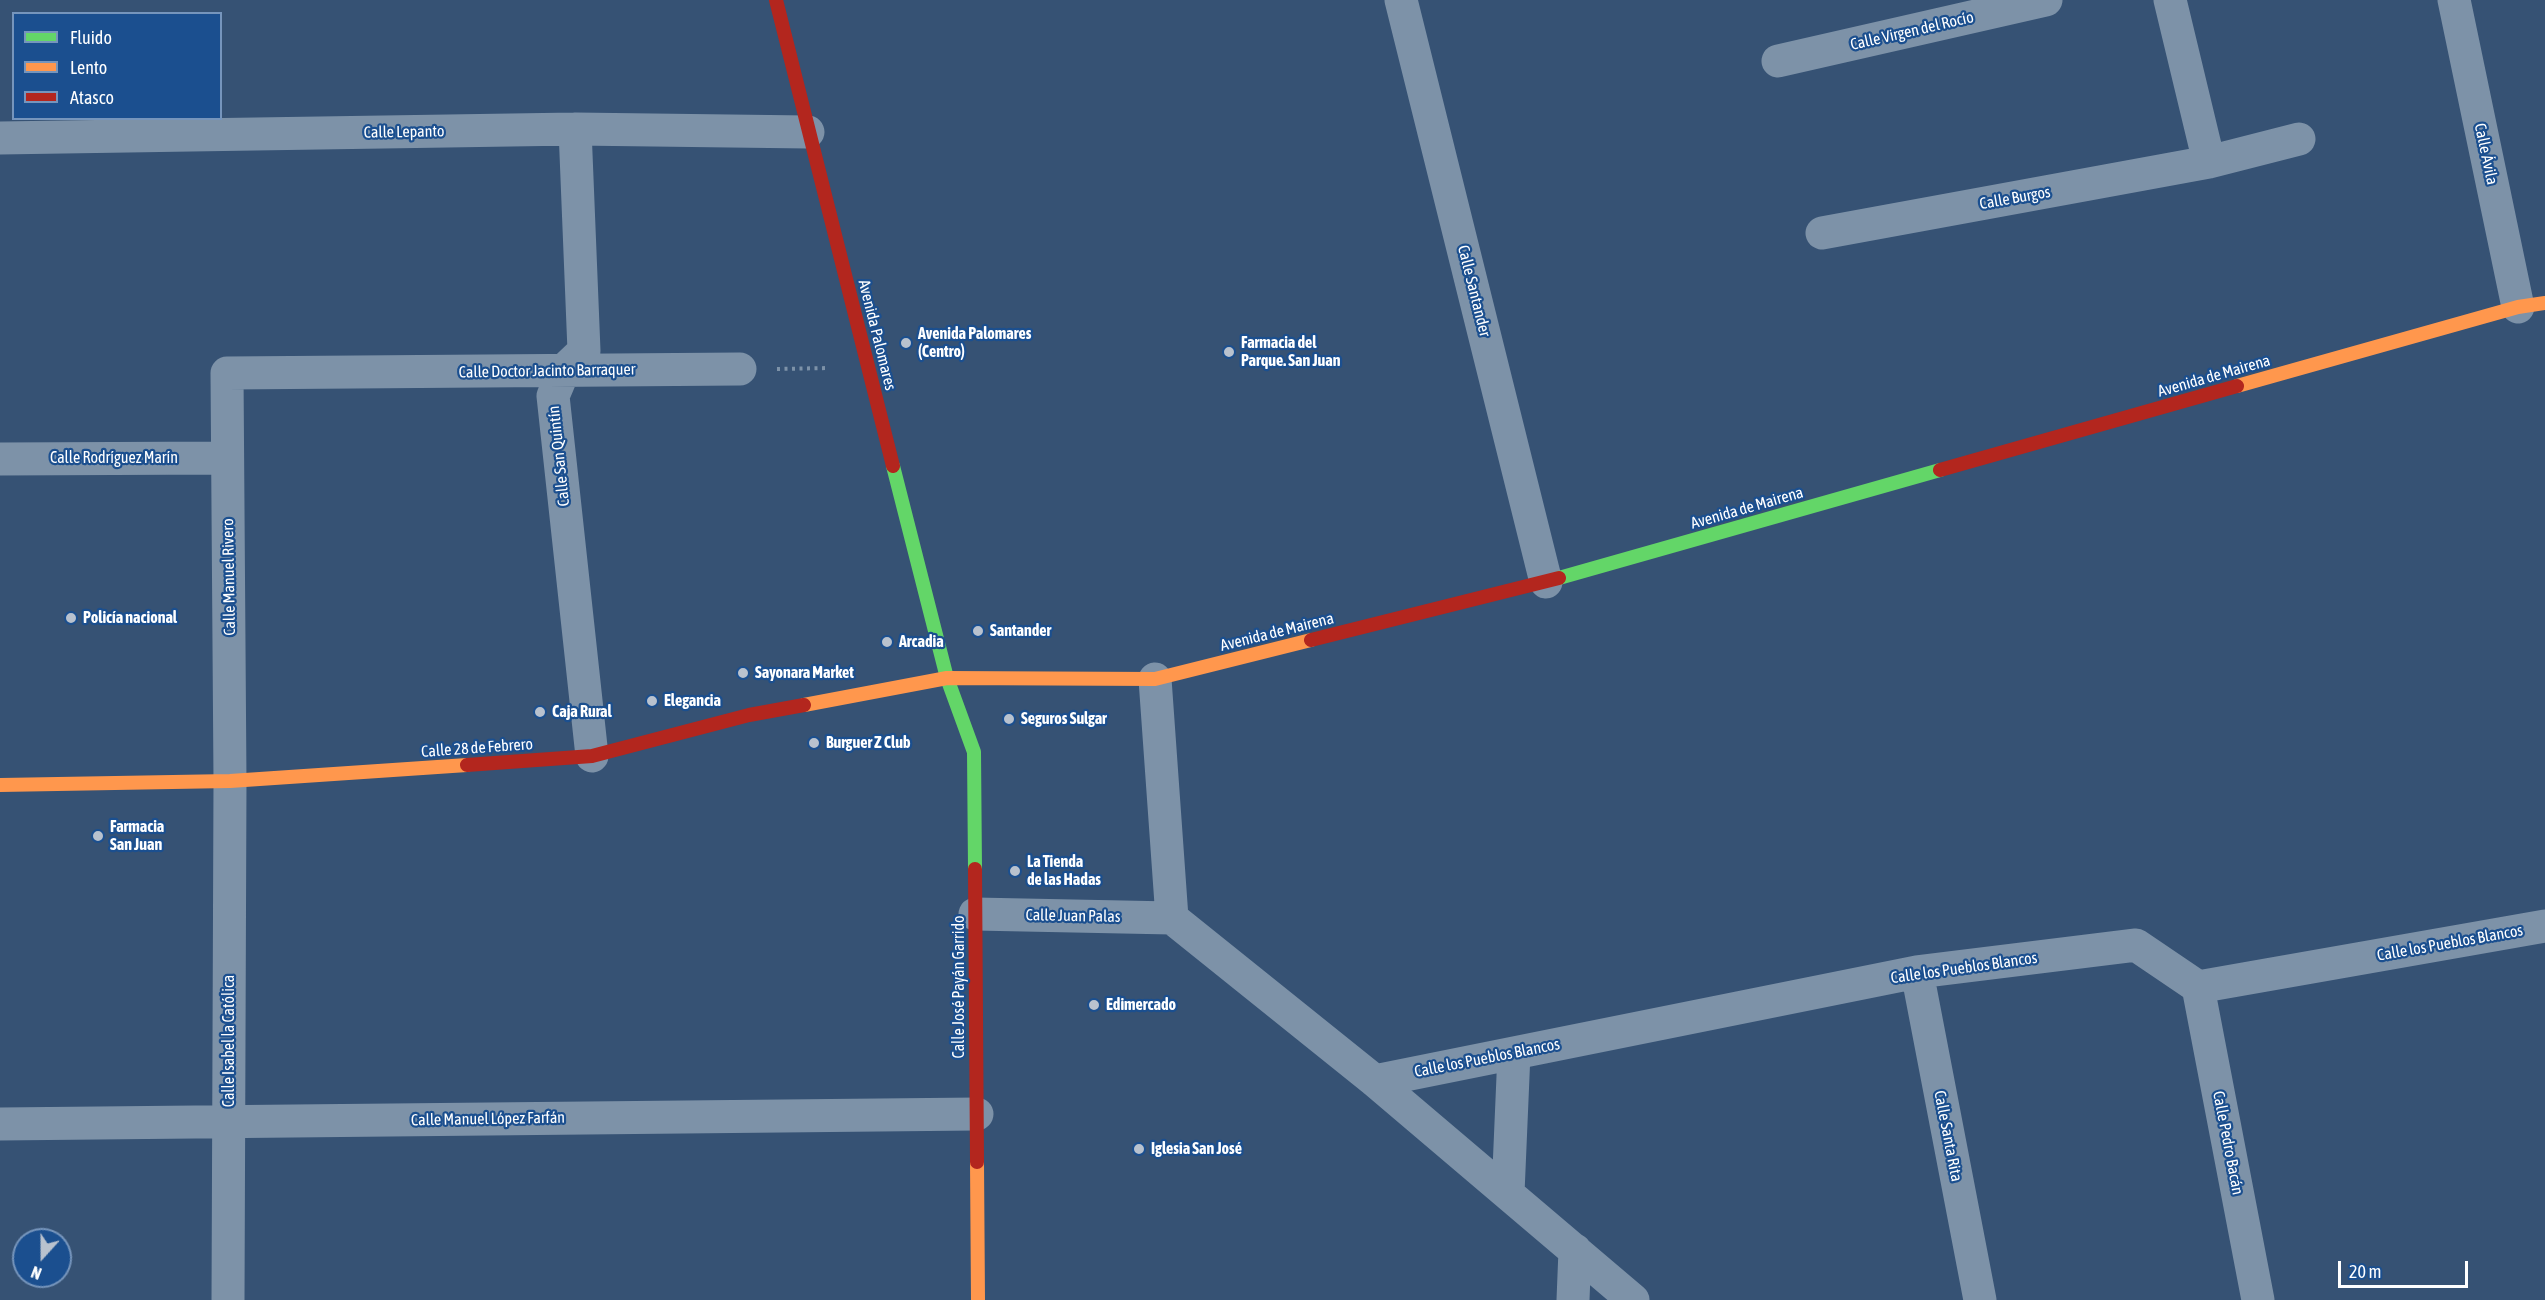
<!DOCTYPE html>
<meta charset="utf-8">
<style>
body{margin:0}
#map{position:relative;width:2545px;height:1300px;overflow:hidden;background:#365274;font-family:"Asap Condensed",sans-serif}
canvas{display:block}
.legend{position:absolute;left:12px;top:12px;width:210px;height:108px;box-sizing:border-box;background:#1b4f8f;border:2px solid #7695bc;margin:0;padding:8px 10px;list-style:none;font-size:18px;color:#fff}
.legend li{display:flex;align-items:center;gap:12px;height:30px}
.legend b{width:30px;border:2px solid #7695bc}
.north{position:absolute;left:12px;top:1228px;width:60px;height:60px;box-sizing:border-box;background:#1b4f8f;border:2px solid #7695bc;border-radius:50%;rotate:201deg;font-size:16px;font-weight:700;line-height:24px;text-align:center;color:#fff}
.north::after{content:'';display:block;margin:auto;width:21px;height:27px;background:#b9c2ce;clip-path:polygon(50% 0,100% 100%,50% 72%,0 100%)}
.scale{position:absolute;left:2338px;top:1261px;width:130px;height:27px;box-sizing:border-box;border:3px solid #fff;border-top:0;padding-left:8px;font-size:18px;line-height:21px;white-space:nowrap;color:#fff;-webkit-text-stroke:4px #1b4f8f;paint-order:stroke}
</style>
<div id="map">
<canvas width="2545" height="1300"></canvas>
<ul class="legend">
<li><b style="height:8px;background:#63d668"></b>Fluido</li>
<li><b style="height:8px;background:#ff974d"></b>Lento</li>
<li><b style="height:8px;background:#b3261e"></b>Atasco</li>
</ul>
<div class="north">N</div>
<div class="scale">20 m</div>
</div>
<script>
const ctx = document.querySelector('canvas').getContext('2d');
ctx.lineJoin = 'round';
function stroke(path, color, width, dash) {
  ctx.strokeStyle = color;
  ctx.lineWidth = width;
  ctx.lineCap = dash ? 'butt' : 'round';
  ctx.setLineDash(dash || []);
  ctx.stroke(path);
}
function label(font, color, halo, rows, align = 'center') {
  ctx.font = font + ' "Asap Condensed",sans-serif';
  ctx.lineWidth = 4.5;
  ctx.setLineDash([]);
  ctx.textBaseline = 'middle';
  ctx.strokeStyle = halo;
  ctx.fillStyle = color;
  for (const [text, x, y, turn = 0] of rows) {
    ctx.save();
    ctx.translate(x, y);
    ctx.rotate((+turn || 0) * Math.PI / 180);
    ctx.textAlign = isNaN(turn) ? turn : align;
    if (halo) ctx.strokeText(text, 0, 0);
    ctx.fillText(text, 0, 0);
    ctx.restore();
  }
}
const path = new Path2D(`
 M777,369L829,368`);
const street = new Path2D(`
 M1401,0L1546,582
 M2170,0L2209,162
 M2454,0L2518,307
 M1778,61L2046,0
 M575,129L584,351L564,370L553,396L592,756
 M0,138L575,129L808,132
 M1822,233L2209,162L2299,139
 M0,459L227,458
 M1155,679L1172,918L1375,1081L1633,1300
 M975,914L1172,918
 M1917,972L1980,1300
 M2198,987L2258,1300
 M1375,1081L1917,972L2136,945L2198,987L2545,926
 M0,1124L977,1114
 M1508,1193L1514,1053
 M228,1300L230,781L227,373L740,369
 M1573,1300L1575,1250`);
const fast = new Path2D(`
 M893,466L947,678L974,752L975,869
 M1559,578L1940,470`);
const slow = new Path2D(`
 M2237,386L2518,307L2545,303
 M804,705L947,678L1155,679L1311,640
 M0,785L230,781L467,765
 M977,1162L978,1300`);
const jam = new Path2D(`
 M776,0L893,466
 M1940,470L2237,386
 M1311,640L1559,578
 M467,765L592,756L749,715L804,705
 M975,869L977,1162`);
const markers = [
 [906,343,6,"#b9c2ce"],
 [1229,352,6,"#b9c2ce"],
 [71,618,6,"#b9c2ce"],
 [978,631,6,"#b9c2ce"],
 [887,642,6,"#b9c2ce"],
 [743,673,6,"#b9c2ce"],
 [652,701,6,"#b9c2ce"],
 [540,712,6,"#b9c2ce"],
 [1009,719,6,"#b9c2ce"],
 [814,743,6,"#b9c2ce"],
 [98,836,6,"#b9c2ce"],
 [1015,871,6,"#b9c2ce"],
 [1094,1005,6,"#b9c2ce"],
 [1139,1149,6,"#b9c2ce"]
];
const streetNames = [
 ["Calle Virgen del Rocío",1912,31,-13],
 ["Calle Lepanto",404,132,-1],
 ["Calle Ávila",2486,154,78],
 ["Calle Burgos",2015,198,-10],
 ["Calle Santander",1474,291,76],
 ["Avenida Palomares",877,335,76],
 ["Calle Doctor Jacinto Barraquer",547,371,-1],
 ["Avenida de Mairena",2214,376,-16],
 ["Calle San Quintín",559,456,-96],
 ["Calle Rodríguez Marín",114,458],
 ["Avenida de Mairena",1747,508,-16],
 ["Calle Manuel Rivero",229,577,-91],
 ["Avenida de Mairena",1277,632,-14],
 ["Calle 28 de Febrero",477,748,-4],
 ["Calle Juan Palas",1073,916,1],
 ["Calle los Pueblos Blancos",2450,943,-10],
 ["Calle los Pueblos Blancos",1964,968,-8],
 ["Calle José Payán Garrido",959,987,-90],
 ["Calle Isabel la Católica",229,1041,-90],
 ["Calle los Pueblos Blancos",1487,1058,-11],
 ["Calle Manuel López Farfán",488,1119,-1],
 ["Calle Santa Rita",1948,1136,79],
 ["Calle Pedro Bacán",2228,1143,79]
];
const poiNames = [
 ["Avenida Palomares",918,334],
 ["(Centro)",918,352],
 ["Farmacia del",1241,343],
 ["Parque. San Juan",1241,361],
 ["Policía nacional",83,618],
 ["Santander",990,631],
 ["Arcadia",899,642],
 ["Sayonara Market",755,673],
 ["Elegancia",664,701],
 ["Caja Rural",552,712],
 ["Seguros Sulgar",1021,719],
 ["Burguer Z Club",826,743],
 ["Farmacia",110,827],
 ["San Juan",110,845],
 ["La Tienda",1027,862],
 ["de las Hadas",1027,880],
 ["Edimercado",1106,1005],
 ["Iglesia San José",1151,1149]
];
stroke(path, '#7d92a8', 4, [3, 4.5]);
stroke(street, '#7d92a8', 33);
stroke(fast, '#63d668', 14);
stroke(slow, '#ff974d', 14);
stroke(jam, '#b3261e', 14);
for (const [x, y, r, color] of markers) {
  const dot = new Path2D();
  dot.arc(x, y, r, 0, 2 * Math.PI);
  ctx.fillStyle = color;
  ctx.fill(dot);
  stroke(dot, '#1b4f8f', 2);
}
label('16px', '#fff', '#1b4f8f', streetNames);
label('bold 16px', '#fff', '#1b4f8f', poiNames, 'left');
</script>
